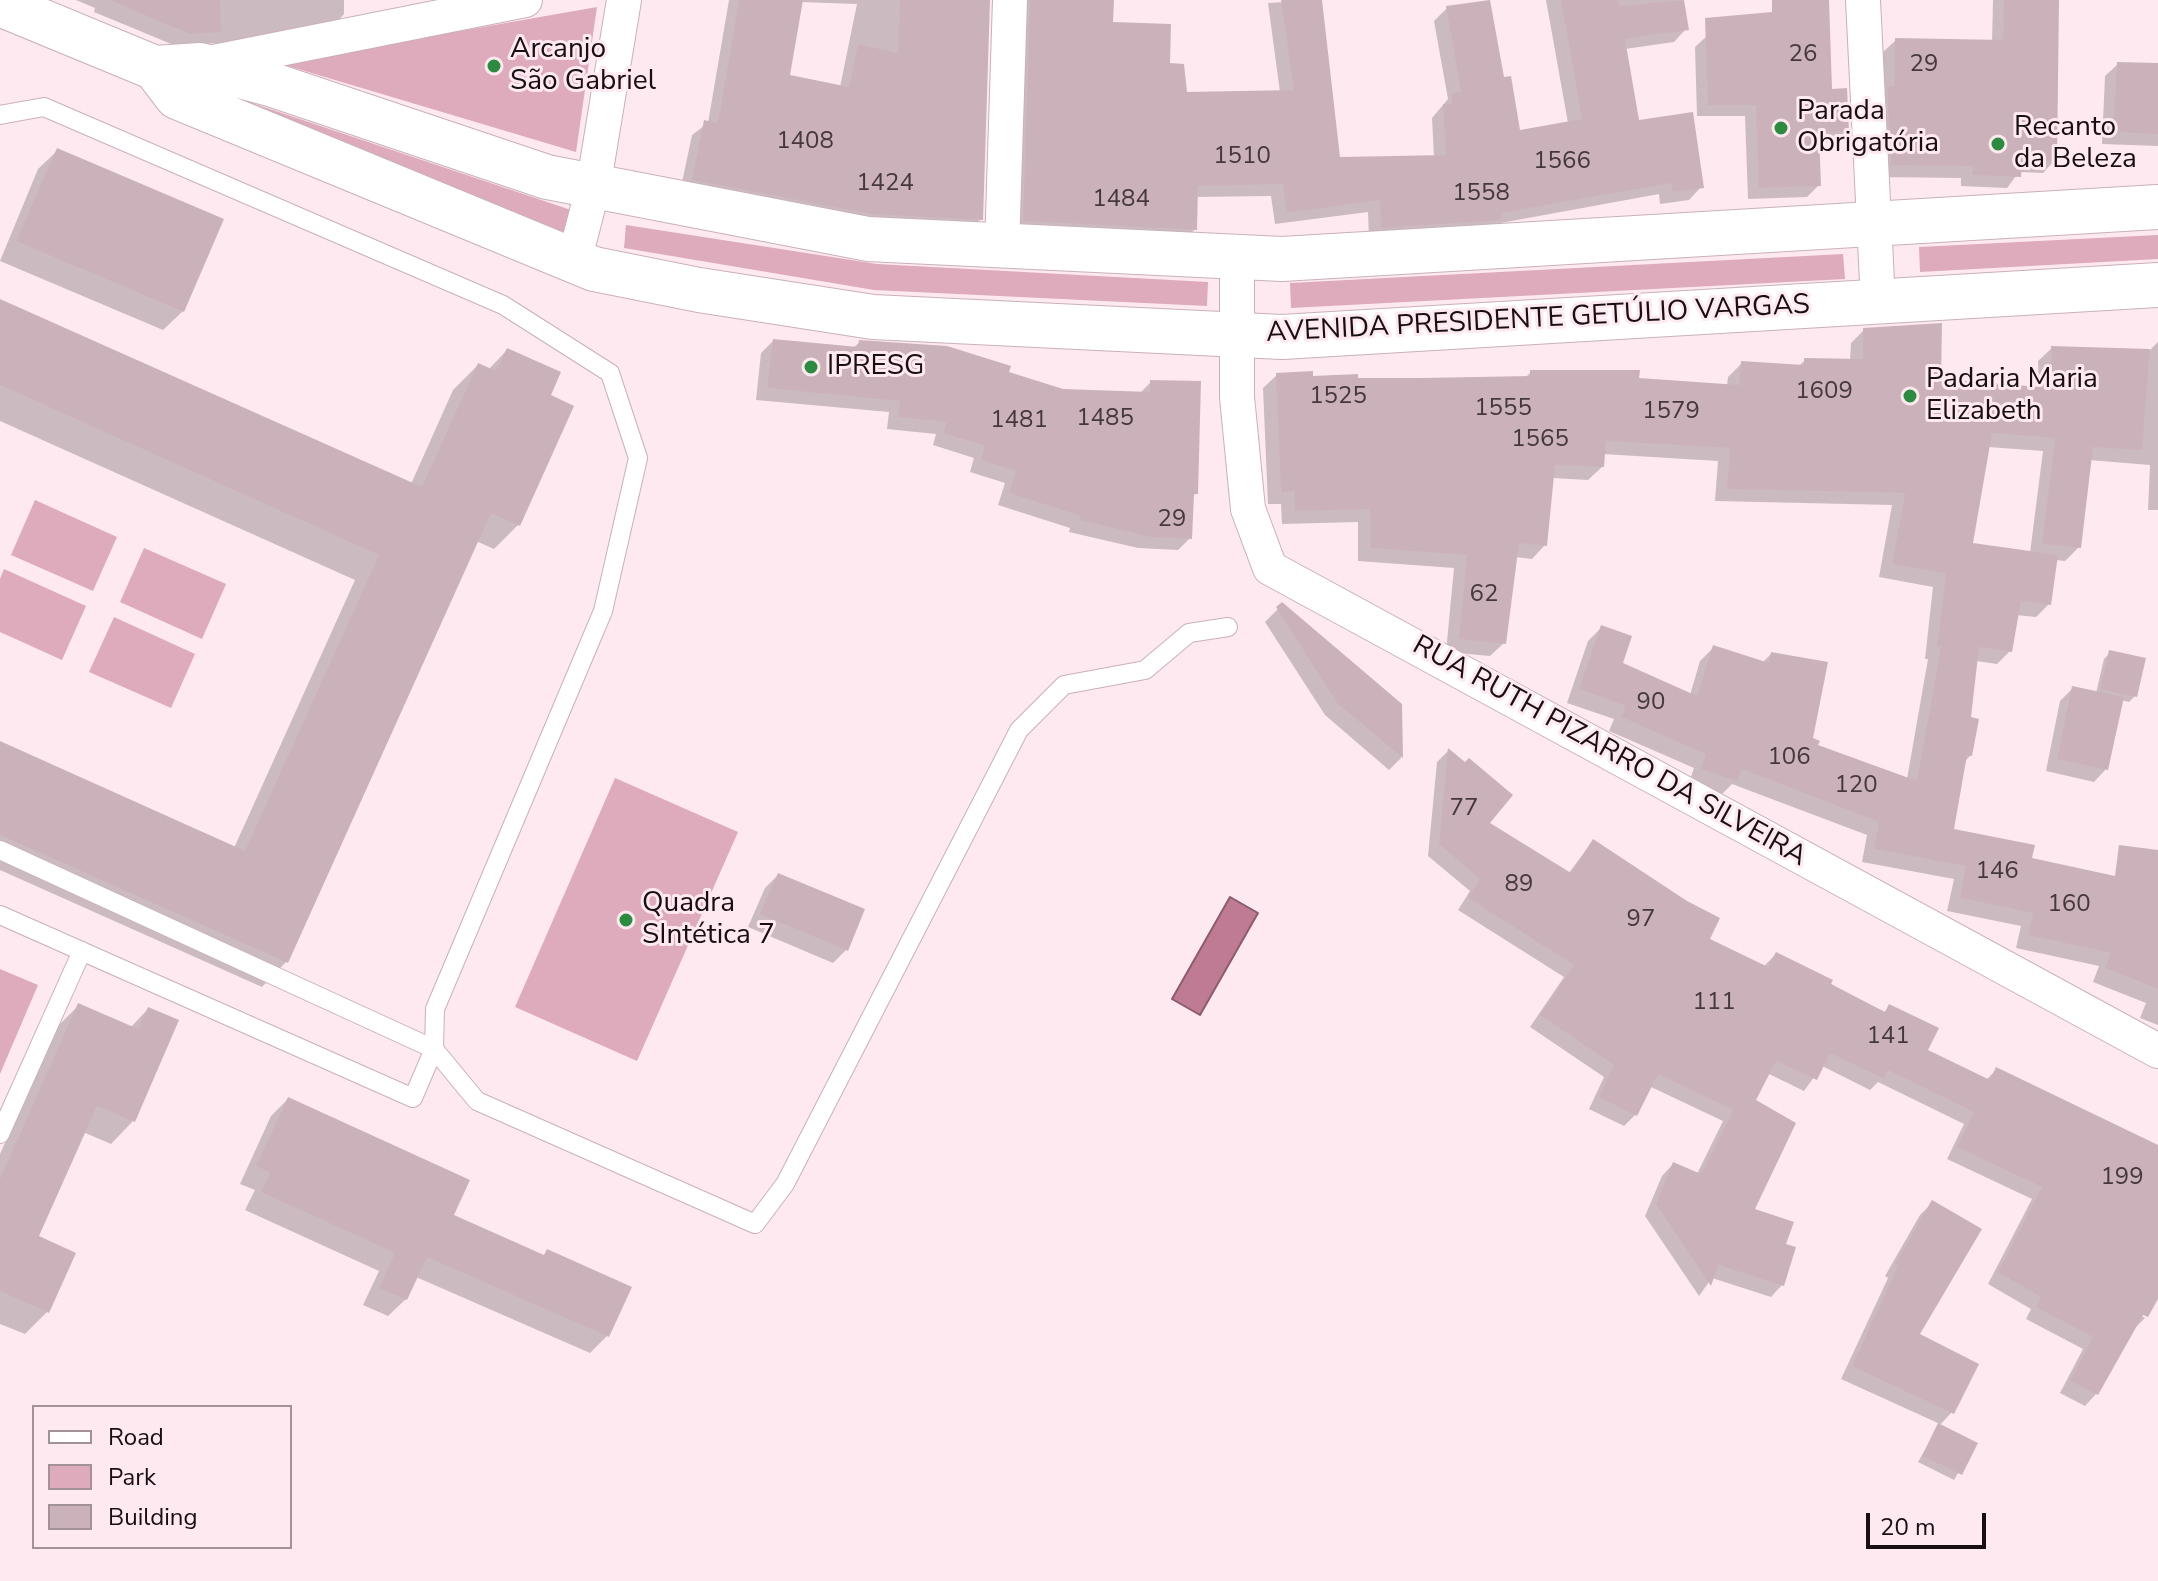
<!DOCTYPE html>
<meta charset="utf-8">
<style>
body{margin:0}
#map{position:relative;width:2158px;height:1581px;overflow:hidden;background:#fee9f0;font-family:"Nunito Sans",sans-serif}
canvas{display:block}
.legend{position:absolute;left:32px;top:1405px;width:260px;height:144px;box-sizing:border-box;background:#fee9f0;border:2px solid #a29297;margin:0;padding:10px 14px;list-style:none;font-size:24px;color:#180f12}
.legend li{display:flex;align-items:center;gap:16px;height:40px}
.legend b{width:40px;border:2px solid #a29297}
.scale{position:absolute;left:1866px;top:1513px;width:120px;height:36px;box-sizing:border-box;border:4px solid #180f12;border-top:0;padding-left:10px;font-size:24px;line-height:28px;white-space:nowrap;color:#180f12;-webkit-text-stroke:6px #fee9f0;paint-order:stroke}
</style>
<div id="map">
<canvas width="2158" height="1581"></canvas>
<ul class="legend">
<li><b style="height:10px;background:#fff"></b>Road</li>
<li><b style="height:22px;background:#deabbc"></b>Park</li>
<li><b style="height:22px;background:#cbb2ba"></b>Building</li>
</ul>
<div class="scale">20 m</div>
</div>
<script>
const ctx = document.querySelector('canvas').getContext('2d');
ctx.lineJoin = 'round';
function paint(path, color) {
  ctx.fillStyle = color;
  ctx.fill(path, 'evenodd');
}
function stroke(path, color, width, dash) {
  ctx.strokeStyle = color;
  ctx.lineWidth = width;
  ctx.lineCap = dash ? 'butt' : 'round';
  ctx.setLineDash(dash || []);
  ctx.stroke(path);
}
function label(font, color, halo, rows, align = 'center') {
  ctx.font = font + ' "Nunito Sans",sans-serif';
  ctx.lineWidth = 6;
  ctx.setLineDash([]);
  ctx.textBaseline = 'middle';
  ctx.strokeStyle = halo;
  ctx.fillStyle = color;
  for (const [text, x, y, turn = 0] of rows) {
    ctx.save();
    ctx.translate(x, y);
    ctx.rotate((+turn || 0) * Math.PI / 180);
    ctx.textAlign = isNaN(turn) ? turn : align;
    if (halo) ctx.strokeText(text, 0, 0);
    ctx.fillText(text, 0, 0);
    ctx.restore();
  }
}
const green = new Path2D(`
 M597,7L576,152L278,63Z
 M246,101L571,210L565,235Z
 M626,225L877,264L1208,282L1207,306L874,290L624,248Z
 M2158,235V259L1920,272L1919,247Z
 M1843,254L1845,279L1291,308L1290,283Z
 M35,500L117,537L93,591L11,555Z
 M144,548L226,584L202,639L120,602Z
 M4,569L86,606L62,660L0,632V579Z
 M114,617L195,654L171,708L89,672Z
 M615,778L738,832L637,1061L515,1007Z
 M0,969L38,985L0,1074Z`);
const water = new Path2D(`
 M1230,897L1258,913L1200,1015L1172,999Z`);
const shadow = new Path2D(`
 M76,0H344V14L332,27L258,40L176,46L94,12L95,8Z
 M729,0H988L981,219L968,231L680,192L692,135L708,123ZM800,2L857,4L840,87L788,76Z
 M1011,0H1112L1111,24L1168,65L1186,94L1280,92L1268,3L1320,0L1338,159L1434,157L1432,118L1448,99L1434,21L1447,8L1502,80L1518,132L1568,123L1546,0H1682L1686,29L1674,42L1625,49L1638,122L1701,187L1689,200L1660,204L1659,194L1495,224L1486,232L1369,240L1368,212L1275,224L1271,196L1195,197V229L1182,242L1011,233Z
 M1993,0H2057L2055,160L2043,173L2019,172L2007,188L1961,186V178L1879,177L1883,52L1896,40L1992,42Z
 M1707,36L1831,91L1847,130L1836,142L1818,143L1819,185L1807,197L1748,199L1745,116H1697L1695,47Z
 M2118,64L2158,65V146L2102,144L2105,76Z
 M58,150L183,311L163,330L0,261L38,169Z
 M0,301L411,484L453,390L478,365L488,370L507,350L548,396L519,524L494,549L476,541L286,962L262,987L0,870V744L234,848L355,580L0,421Z
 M1864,330L1939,381L2039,389L2038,361L2052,348L2150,350L2158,342V510H2148L2150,465L2089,460L2079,547L2065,561L2056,560L2049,604L2036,617L2016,615L2010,651L1997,664L1976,661L1969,719L1971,755L1964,762L1952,831L2158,911V1025L2140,1018L2146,1003L2093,982L2099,966L2016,948L2021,926L1947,911L1954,879L1862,862L1867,835L1732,784L1722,794L1689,782L1694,768L1609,731L1614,719L1567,703L1588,641L1601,628L1620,664L1690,695L1700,661L1714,647L1762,663L1771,654L1816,746L1907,779L1928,659H1925L1933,587L1879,577L1892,505L1715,501L1718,461L1603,454L1602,467L1588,480L1552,478L1545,545L1532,559L1515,557L1504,643L1490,656L1446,652L1454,568L1358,561V522L1282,524L1281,504H1268L1263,388L1277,375L1356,380L1525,378L1531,372L1727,386L1728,377L1742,363L1798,367L1805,360H1850L1851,343ZM1988,447L2043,451L2030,553L1970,544Z
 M773,341L853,348L860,342L1007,373L1063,391L1139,394L1151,382L1196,493L1192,497L1190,538L1178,550L1138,548L1069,532L1070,528L998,505L1005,483L970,472L974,458L933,445L936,434L887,429L889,412L756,400L761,353Z
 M1282,605L1400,705L1401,758L1389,770L1325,715L1265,622Z
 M2110,653L2135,696L2129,702L2121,700L2106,769L2094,782L2046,771L2060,701L2073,688L2096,693L2104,659Z
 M1448,751L1487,823L1568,874L1593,841L1707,940L1763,967L1776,954L1883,1013L1890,1007L1925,1051L1986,1080L1997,1069L2158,1148V1294L2146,1317V1314L2134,1312L2145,1318L2135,1328L2096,1394L2085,1406L2060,1393L2083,1349L2026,1319L2031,1309L1988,1284L2032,1199L1947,1159L1964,1124L1878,1082L1870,1090L1822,1066L1804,1091L1767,1073L1753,1101L1752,1210L1784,1245L1782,1285L1771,1297L1712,1278L1699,1296L1645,1216L1662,1176L1673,1164L1697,1174L1723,1121L1651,1087L1635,1115L1624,1126L1589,1109L1604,1077L1530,1027L1564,977L1458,910L1470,891L1428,856L1437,762Z
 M778,875L846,950L833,963L748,927L765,888Z
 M79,1005L130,1028L148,1009L133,1121L111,1144L83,1132L37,1237L47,1312L25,1334L0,1324V1154L56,1028Z
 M288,1099L451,1216L542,1257L548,1251L607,1336L590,1353L416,1277L406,1299L388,1316L363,1305L379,1271L245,1210L255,1190L240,1184L271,1116Z
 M1932,1203L1917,1335L1952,1412L1939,1426L1975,1444L1954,1480L1918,1462L1940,1424L1841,1379L1888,1278L1885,1276L1920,1215Z`);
const building = new Path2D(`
 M110,0H220L221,32L190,34Z
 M739,0H803L790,75L849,87L858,44L898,53L900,0H990L983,220L871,214L692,180L704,120L718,123Z
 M1030,0H1114L1113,22L1171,24L1170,63L1184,64L1187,92L1294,90L1281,0H1322L1340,157L1446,155L1443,104H1452L1451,93L1461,92L1446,6L1490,0L1504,77L1511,76L1520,130L1582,119L1561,0H1619L1620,6L1684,0L1689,30L1625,39L1639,120L1693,112L1704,188L1673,192L1671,183L1501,213V220L1381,228L1380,200L1287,213L1283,184L1198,186L1197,230L1023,221Z
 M1772,0H1829L1832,89L1847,88L1849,131L1819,132L1821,186L1759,188L1756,105H1708L1705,18L1772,12Z
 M2004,0H2059L2057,161L2022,159L2021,177L1972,175L1973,166L1891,165L1887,87L1894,86L1895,38L2003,40Z
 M2117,62L2158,63V134L2113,132Z
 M57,148L224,219L184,312L16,241Z
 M0,299L422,487L478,363L496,371L507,348L561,372L551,395L574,406L520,526L491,513L288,963L0,835V741L245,851L379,555L0,385Z
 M1942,323L1941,379L2052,388L2051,346L2150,349L2142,450L2093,447L2081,548L2042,544L2055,438L1992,433L1973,543L2058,555L2051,605L2021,601L2012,652L1979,647L1971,717L1979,719L1972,756L1967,755L1954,829L2035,845L2032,858L2115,876L2119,845L2158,850V989L2105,968L2111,953L2028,935L2033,913L1960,898L1966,866L1874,849L1879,822L1742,769L1737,781L1701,769L1706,754L1621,717L1626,706L1579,689L1601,625L1632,636L1623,663L1697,696L1713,645L1769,663L1771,652L1828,662L1813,738L1820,741L1818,745L1917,781L1941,647H1937L1946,574L1892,564L1905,493L1727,489L1730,448L1606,441L1604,467L1555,465L1547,546L1519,543L1506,644L1459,639L1467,555L1371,548L1370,509L1295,511L1294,491L1281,492L1276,373L1313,371V376L1358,374V378H1422L1530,376V370H1640L1639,378L1739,385L1741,361L1804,365V358L1863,359V328Z
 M773,339L858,347L859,340L947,346L1011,366L1009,372L1063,389L1150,392V380L1201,381L1198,494H1194L1192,539L1151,537L1080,520L1081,516L1009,493L1016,471L981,460L985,446L943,433L947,422L898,417L900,401L767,388Z
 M1282,602L1402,704L1403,758L1337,703L1276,607Z
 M2109,650L2146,658L2137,697L2100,689Z
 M2072,686L2124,697L2108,770L2057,759Z
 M1448,748L1465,762L1469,758L1513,795L1490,823L1571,873L1593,839L1687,901L1720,918L1710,939L1768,967L1776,952L1833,980L1831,984L1885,1012L1889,1004L1939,1028L1928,1050L1990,1080L1996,1067L2158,1145V1299L2148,1317L2143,1315L2098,1395L2070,1381L2093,1337L2036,1307L2041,1297L1998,1272L2042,1187L1957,1147L1974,1112L1888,1070L1884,1079L1830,1053L1817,1080L1776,1061L1756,1100L1796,1123L1755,1209L1794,1222L1786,1244L1796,1247L1784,1286L1718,1265L1711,1286L1656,1204L1673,1162L1701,1174L1733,1110L1658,1074L1637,1116L1599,1097L1614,1065L1540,1015L1574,965L1468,898L1480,879L1439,844Z
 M778,873L865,909L848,951L760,914Z
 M78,1003L138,1029L148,1007L179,1020L135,1122L97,1106L39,1236L76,1253L49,1313L0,1291V1179Z
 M288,1097L470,1180L454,1215L544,1255L547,1249L632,1287L609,1337L427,1257L407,1300L379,1288L395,1253L261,1192L270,1173L256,1166Z
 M1932,1200L1982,1229L1920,1334L1979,1364L1954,1414L1852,1366L1898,1266L1895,1264Z
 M1938,1423L1978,1443L1962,1475L1922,1456Z`);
const service = new Path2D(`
 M0,115L44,107L503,305L610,373L638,458L603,611L435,1009L434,1049L477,1101L755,1224L785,1184L1019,730L1064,685L1145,670L1189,633L1228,627
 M0,850L434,1049L413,1098L0,915
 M0,1134L82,951`);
const minor = new Path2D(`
 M1863,0L1878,302
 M204,64L525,0
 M1002,247L1010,0
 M1237,258V397L1248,509L1270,568L2158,1051
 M574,261L593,188L624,0`);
const secondary = new Path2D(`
 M0,4L155,68L200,65L270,84L547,177L868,239L1282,259L2158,207
 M155,68L177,97L594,269L699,290L873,317L1282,337L2158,285`);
const markers = [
 [494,66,8,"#2b8b3f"],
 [1781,128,8,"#2b8b3f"],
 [1998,144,8,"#2b8b3f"],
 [811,367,8,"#2b8b3f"],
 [1910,396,8,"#2b8b3f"],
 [626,920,8,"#2b8b3f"]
];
const numberNames = [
 ["26",1803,55],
 ["29",1924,65],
 ["1408",805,142],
 ["1510",1242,157],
 ["1566",1562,162],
 ["1424",885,184],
 ["1558",1481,194],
 ["1484",1121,200],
 ["1609",1824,392],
 ["1525",1338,397],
 ["1555",1503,409],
 ["1579",1671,412],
 ["1485",1105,419],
 ["1481",1019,421],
 ["1565",1540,440],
 ["29",1172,520],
 ["62",1484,595],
 ["90",1651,703],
 ["106",1789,758],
 ["120",1856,786],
 ["77",1464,809],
 ["146",1997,872],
 ["89",1519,885],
 ["160",2069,905],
 ["97",1641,920],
 ["111",1714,1003],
 ["141",1888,1037],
 ["199",2122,1178]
];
const poiNames = [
 ["Arcanjo",510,50],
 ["São Gabriel",510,82],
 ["Parada",1797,112],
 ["Obrigatória",1797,144],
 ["Recanto",2014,128],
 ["da Beleza",2014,160],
 ["IPRESG",827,367],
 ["Padaria Maria",1926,380],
 ["Elizabeth",1926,412],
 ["Quadra",642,904],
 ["SIntética 7",642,936]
];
const streetNames = [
 ["AVENIDA PRESIDENTE GETÚLIO VARGAS",1538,320,-3],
 ["RUA RUTH PIZARRO DA SILVEIRA",1609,752,29]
];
paint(green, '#deabbc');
paint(water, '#be7b93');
stroke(water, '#8c5b6c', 2);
paint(shadow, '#0003');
paint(building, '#cbb2ba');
stroke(service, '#c9b1b8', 20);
stroke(minor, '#c9b1b8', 36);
stroke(secondary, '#c9b1b8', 46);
stroke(service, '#fff', 18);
stroke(minor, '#fff', 34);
stroke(secondary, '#fff', 44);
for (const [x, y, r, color] of markers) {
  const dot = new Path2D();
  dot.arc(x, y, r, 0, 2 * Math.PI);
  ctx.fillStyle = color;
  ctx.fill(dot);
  stroke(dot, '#fee9f0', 3);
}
label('24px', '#45383c', null, numberNames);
label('28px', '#180f12', '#fee9f0', poiNames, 'left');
label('28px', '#180f12', '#fee9f0', streetNames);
</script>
